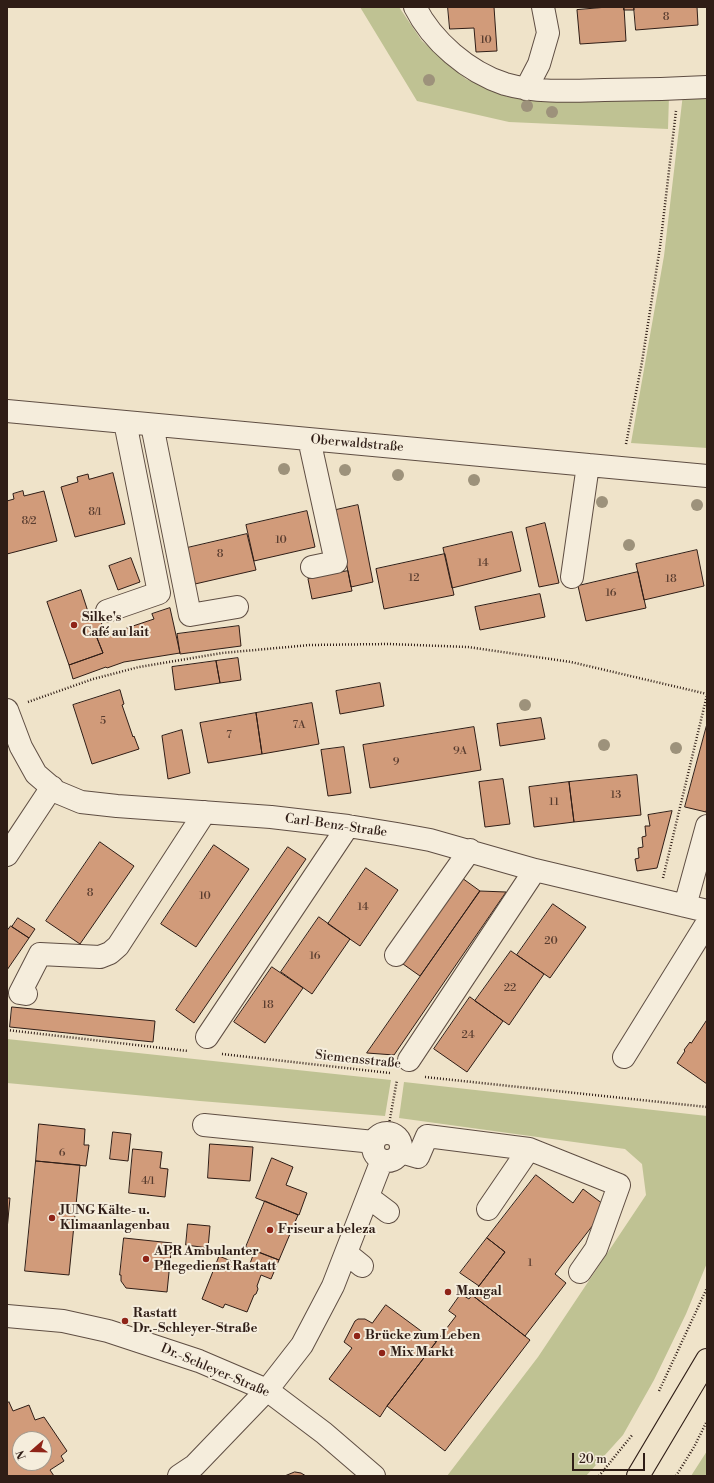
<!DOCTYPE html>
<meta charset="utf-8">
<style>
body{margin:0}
#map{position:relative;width:714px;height:1483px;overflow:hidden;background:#efe3c9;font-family:"Libre Bodoni",serif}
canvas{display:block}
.frame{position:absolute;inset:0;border:8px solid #2f1d16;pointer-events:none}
.north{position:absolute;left:12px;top:1431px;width:40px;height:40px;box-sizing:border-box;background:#f5eddc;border:1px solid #a69a8d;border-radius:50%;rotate:250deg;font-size:11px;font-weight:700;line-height:16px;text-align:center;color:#2f1d16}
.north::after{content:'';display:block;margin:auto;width:14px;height:18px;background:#8f2418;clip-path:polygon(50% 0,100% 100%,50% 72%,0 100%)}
.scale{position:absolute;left:572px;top:1453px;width:73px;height:18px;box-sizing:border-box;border:2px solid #2f1d16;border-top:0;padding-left:5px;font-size:12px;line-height:14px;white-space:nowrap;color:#2f1d16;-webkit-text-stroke:3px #f5eddc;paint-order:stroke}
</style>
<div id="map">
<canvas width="714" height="1483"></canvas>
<div class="frame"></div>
<div class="north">N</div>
<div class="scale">20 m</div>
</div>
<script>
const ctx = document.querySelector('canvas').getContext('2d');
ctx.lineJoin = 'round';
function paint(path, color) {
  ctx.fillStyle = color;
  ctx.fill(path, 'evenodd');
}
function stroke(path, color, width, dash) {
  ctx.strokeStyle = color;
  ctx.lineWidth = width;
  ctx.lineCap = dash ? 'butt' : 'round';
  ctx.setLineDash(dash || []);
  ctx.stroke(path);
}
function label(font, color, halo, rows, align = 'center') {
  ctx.font = font + ' "Libre Bodoni",serif';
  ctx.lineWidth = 4;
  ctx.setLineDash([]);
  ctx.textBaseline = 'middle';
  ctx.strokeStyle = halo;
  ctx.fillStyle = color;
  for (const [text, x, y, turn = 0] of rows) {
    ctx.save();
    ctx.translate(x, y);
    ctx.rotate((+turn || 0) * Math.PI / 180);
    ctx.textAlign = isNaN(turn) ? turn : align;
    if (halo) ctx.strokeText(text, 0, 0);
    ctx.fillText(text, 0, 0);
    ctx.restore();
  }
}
const green = new Path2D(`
 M360,7H399L422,41L466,79L508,97L669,96L668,129L509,122L417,101Z
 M707,93V448L631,443L664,256L683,94Z
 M7,1039L391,1080L385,1116L200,1101L7,1083Z
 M404,1082L707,1116V1263L686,1314L654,1380L623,1435L586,1476H447L538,1357L646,1195L642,1164L625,1149L399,1118Z
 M707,1451V1476H691Z`);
const building = new Path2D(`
 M448,7H494L497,51L476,52L474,28L450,29Z
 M608,7H624L626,41L580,44L577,10Z
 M624,7H634V10H624Z
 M634,7H697L698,25L636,30Z
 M113,473L125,524L75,537L61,487L78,482L77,477L88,474L89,479Z
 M23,491L24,496L44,491L57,541L7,554V501L14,499L13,494Z
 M358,505L373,582L351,587L336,510Z
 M307,511L315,547L254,561L246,525Z
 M545,523L559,583L539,587L526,528Z
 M512,532L521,571L452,588L443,548Z
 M247,534L256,570L195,584L187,548Z
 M697,550L704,586L644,600L636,564Z
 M445,554L454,595L384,609L376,569Z
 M131,558L140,582L118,590L109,566Z
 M348,571L352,591L312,599L308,579Z
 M638,572L646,608L586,621L578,586Z
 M81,590L91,621L100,618L105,635L97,638L103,653L69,665L47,602Z
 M540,594L545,617L480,630L475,607Z
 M170,608L180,653L124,662L107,668L106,667L73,679L69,665L103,653L97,638L154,619L152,614Z
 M239,626L241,646L180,654L177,634Z
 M238,658L241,680L220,683L216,661Z
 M216,661L220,683L175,690L172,667Z
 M380,683L384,706L340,714L336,691Z
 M120,690L124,704L122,705L133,737L134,736L139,749L92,764L73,705Z
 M312,703L319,744L262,754L256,713Z
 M256,713L262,754L208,763L200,723Z
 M541,718L545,739L500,746L497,724Z
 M707,724V807L706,812L685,807Z
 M474,727L481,770L370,788L363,745Z
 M182,730L190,773L168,779L162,736Z
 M344,747L351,793L328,796L321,750Z
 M637,775L641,815L574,822L569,782Z
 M503,779L510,824L485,827L479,782Z
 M569,782L574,822L534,827L529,787Z
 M672,811L657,868L637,871L635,859L639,858L638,848L643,847L642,837L646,836L645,826H650L648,815Z
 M100,842L134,866L80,944L46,921Z
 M214,845L249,869L196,947L161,924Z
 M288,847L306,859L194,1023L176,1010Z
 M366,868L398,890L360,946L328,924Z
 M462,878L480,891L420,976L403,964Z
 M480,891L506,892L394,1055L367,1053Z
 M553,904L586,927L550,978L517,955Z
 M319,917L350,939L312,994L281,972Z
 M18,918L35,929L29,938L12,927Z
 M11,926L29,938L7,970V931Z
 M511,951L544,974L509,1025L475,1001Z
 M272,967L303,988L265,1043L234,1022Z
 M470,997L503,1021L467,1072L434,1049Z
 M12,1007L155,1021L153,1042L10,1027Z
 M707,1020V1084L677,1063L685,1051L684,1050L690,1042L691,1043Z
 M39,1124L85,1129L84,1145H89L86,1166L36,1161Z
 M113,1132L131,1134L128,1161L110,1159Z
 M210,1144L253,1147L250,1181L208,1178Z
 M133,1149L162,1152L160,1168L168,1169L165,1197L129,1193Z
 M272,1158L293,1167L286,1185L307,1193L299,1215L256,1198Z
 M36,1161L80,1165L69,1275L25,1271Z
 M536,1175L573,1203L583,1189L607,1207L555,1274L566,1283L525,1336L472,1295L505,1252L487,1238Z
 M7,1198H10L7,1230Z
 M265,1201L298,1215L279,1260L246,1247Z
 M188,1224L210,1226L208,1248L186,1245Z
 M124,1238L172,1243L167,1292L126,1288L121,1281V1275H120Z
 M487,1238L505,1252L479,1286L460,1273Z
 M255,1251L279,1260L271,1279L261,1275L257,1286L258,1289L256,1294L254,1295L247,1312L225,1304L223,1308L202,1299L219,1256L248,1268Z
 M461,1294L469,1299L472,1295L530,1340L445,1451L387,1406L456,1316L449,1311Z
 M386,1305L436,1342L387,1406L380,1417L329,1379L352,1348L344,1342L355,1321L358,1319H365L372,1323Z
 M9,1402L13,1411L29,1405L35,1420L44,1417L67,1451L61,1456L64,1461L50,1470L54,1476H7V1404ZM20,1439H44V1463H20Z
 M295,1472L301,1473L306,1476H285Z`);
const path = new Path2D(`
 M626,444L642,362L660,247L676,111
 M28,702L93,679L139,667L222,653L310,645L389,644L468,647L571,662L707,694
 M663,878L707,695
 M7,1030L188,1051
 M222,1054L390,1073
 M425,1077L707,1107
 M389,1124L397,1080
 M659,1391L707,1288
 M599,1476L633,1434
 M676,1476L694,1447L707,1421`);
const minor = new Path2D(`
 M415,7C432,41 468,72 505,84C536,93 572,91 604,90C638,90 673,89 707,87
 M526,89L539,64L548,33L543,7
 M7,411L707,476
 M152,425L190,615L237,607
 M309,439L336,562L312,567
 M572,577L588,465
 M107,611L159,593L125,422
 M7,710L21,747L36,774L57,792L81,802L117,806L271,817L348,826L397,834L430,840L535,870L707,911
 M7,855L52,787
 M685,906L707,826
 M396,955L470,850
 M26,994L20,993L40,954L100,957L110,953L118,946L205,812
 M207,1037L348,826
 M624,1057L707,923
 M409,1060L535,870
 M204,1125L374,1142
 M373 1147a14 14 0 1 1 28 0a14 14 0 1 1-28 0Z
 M529,1149L619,1185L596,1249L580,1272
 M401,1152L418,1157L427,1136L529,1149L488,1209
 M368,1197L388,1212
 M346,1253L362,1266
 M7,1316L63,1321L108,1331L199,1361L267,1390L324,1433L374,1476
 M179,1476L194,1466L267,1390L302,1345L333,1286L382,1160`);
const major = new Path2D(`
 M638,1476L707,1360`);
const trees = [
 [429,80],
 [527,106],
 [552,112],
 [284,469],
 [345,470],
 [398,475],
 [474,480],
 [602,502],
 [697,505],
 [629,545],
 [525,705],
 [604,745],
 [676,748]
];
const markers = [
 [74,625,4,"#8f2418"],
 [52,1218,4,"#8f2418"],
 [270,1230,4,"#8f2418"],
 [146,1259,4,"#8f2418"],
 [448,1292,4,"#8f2418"],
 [125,1321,4,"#8f2418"],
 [357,1336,4,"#8f2418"],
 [382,1353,4,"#8f2418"]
];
const numberNames = [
 ["8",666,17],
 ["10",486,40],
 ["8/1",95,512],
 ["8/2",29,521],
 ["10",281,540],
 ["8",220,554],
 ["14",483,563],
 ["12",414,578],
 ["18",671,579],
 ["16",611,593],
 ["5",103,721],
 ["7A",299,725],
 ["7",229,735],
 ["9A",460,751],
 ["9",396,762],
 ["13",616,795],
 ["11",554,802],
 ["8",90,893],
 ["10",205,896],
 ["14",363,907],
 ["20",551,941],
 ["16",315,956],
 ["22",510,988],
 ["18",268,1005],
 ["24",468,1035],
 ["6",62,1153],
 ["4/1",148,1181],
 ["1",530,1263]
];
const streetNames = [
 ["Oberwaldstraße",357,444,5],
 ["Carl-Benz-Straße",336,826,8],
 ["Siemensstraße",358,1060,6],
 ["Dr.-Schleyer-Straße",215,1371,23]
];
const poiNames = [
 ["Silke's",82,618],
 ["Café au lait",82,633],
 ["JUNG Kälte- u.",60,1211],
 ["Klimaanlagenbau",60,1226],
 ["Friseur a beleza",278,1230],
 ["APR Ambulanter",154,1252],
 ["Pflegedienst Rastatt",154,1267],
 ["Mangal",456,1292],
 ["Rastatt",133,1314],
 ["Dr.-Schleyer-Straße",133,1329],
 ["Brücke zum Leben",365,1336],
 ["Mix Markt",390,1353]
];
paint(green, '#bfc293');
paint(building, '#d19b7a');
stroke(building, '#2f1d16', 1);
stroke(minor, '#5f4e43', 24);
stroke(major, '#2f1d16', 24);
stroke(path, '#2f1d16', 2.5, [1, 2]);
stroke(minor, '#f5eddc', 22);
stroke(major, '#efe3c9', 22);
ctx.fillStyle = '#9d927b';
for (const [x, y] of trees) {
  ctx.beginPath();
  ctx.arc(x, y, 6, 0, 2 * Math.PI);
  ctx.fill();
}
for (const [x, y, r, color] of markers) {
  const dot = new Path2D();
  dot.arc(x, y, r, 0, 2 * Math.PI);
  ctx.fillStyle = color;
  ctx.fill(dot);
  stroke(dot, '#f5eddc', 1.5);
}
label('11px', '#583c2f', null, numberNames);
label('13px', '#2f1d16', '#f5eddc', streetNames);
label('bold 13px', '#2f1d16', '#f5eddc', poiNames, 'left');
</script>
